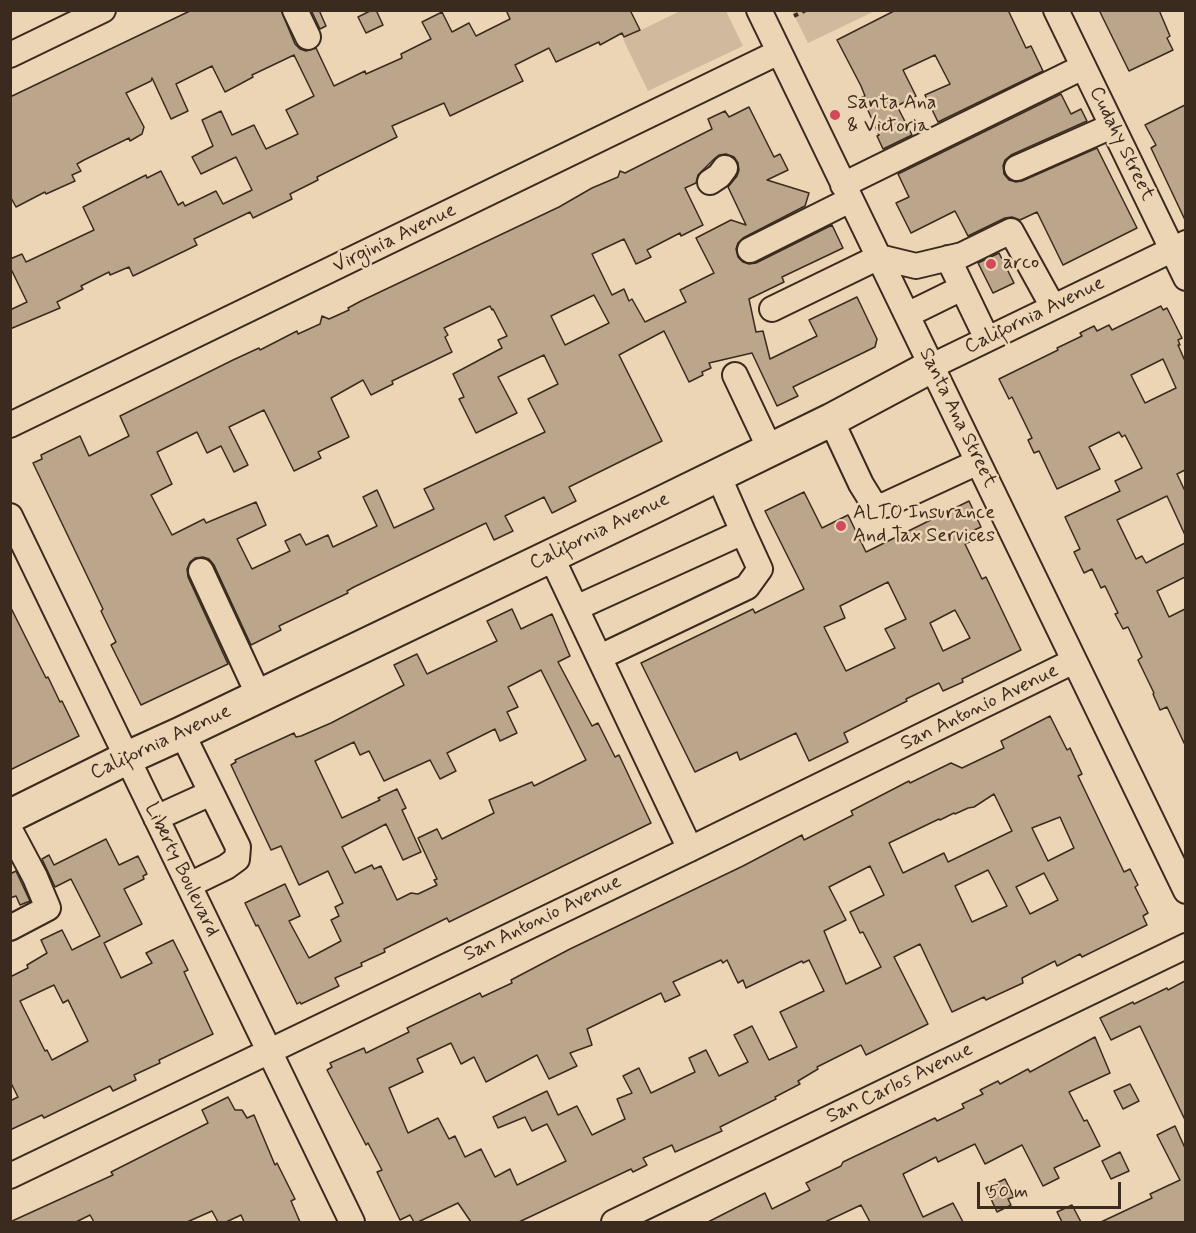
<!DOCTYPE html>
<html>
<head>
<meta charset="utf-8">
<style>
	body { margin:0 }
	#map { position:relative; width:1196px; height:1233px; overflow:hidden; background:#ecd5b5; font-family:Mynerve,sans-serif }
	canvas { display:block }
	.frame { position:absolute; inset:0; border:12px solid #3b2a1e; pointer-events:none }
	.scale { position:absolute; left:977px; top:1182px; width:144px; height:27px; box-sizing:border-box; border:3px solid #3b2a1e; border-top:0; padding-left:8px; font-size:18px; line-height:21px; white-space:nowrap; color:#3b2a1e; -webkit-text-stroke:4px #ecd5b5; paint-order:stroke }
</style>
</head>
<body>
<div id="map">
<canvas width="1196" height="1233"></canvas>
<div class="frame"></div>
<div class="scale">50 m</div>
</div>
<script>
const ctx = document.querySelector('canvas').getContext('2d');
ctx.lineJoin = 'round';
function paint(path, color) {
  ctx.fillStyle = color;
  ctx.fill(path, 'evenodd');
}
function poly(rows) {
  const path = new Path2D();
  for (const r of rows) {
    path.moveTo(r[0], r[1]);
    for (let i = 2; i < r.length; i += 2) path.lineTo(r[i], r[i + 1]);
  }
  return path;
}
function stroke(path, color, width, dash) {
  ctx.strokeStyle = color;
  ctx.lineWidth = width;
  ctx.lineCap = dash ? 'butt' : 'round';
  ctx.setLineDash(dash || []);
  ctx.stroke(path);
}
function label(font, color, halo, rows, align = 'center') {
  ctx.font = font + ' Mynerve,sans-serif';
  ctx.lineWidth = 5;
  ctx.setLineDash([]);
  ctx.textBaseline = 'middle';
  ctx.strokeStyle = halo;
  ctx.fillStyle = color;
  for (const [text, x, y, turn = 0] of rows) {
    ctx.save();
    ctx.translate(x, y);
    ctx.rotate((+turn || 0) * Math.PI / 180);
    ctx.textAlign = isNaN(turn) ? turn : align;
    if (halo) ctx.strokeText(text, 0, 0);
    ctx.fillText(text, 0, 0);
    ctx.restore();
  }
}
paint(poly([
	[680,11,726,11,743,46,648,91,623,39],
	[792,11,875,11,808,43]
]), '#d0b99c');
const building = poly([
	[192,10,281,10,295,44,300,49,306,51,316,48,334,86,365,71,366,74,402,58,401,54,431,39,422,22,442,12,452,32,469,23,476,36,510,19,506,10,630,10,640,30,624,37,622,33,600,45,599,42,556,62,549,48,515,65,523,81,450,116,444,103,392,126,397,137,317,177,318,180,290,194,292,199,253,218,250,212,194,239,197,245,133,276,129,267,110,275,109,272,81,286,83,289,57,302,60,308,10,329,10,310,27,302,10,267,10,259,22,254,26,262,94,230,83,207,146,175,147,178,161,171,178,205,183,202,185,206,216,191,223,204,252,190,236,157,201,174,192,157,213,146,202,120,221,111,232,135,254,125,266,149,298,134,286,110,314,96,294,55,252,75,253,77,242,83,225,92,212,66,176,84,188,111,171,119,152,78,151,81,126,93,144,127,142,134,130,141,129,138,84,160,77,164,81,171,72,175,75,181,46,194,45,192,16,207,10,196,10,97,192,10],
	[311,10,319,10,326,26,320,29,311,10],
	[372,10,376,10,383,25,366,33,358,17,372,10],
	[896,10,1008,10,1026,48,1031,46,1043,71,938,122,925,95,950,84,935,55,903,70,916,96,897,106,912,135,883,149,877,136,879,135,862,97,865,96,861,86,837,40,896,10],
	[1099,10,1159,10,1170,36,1167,38,1173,50,1129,71,1099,10],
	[1061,94,1071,114,1081,109,1087,121,1011,155,1005,160,1003,166,1004,174,1009,180,1016,182,1022,181,1097,148,1137,228,1063,265,1037,212,1020,220,1012,217,1005,218,968,236,955,211,911,233,896,203,909,197,898,174,1061,94],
	[1185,105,1185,220,1151,148,1156,145,1145,125,1185,105],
	[749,107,774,157,780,154,788,170,767,180,809,193,805,206,743,238,738,243,736,249,738,257,743,262,749,264,756,263,832,225,843,248,782,277,784,282,749,299,756,332,763,331,770,359,817,336,809,320,857,297,877,339,875,347,793,387,798,396,777,406,752,353,709,363,711,368,702,372,703,375,689,382,664,331,619,355,662,441,569,487,576,501,552,513,544,497,505,516,513,531,494,540,486,523,354,587,347,591,348,593,279,626,281,630,251,645,214,565,209,559,203,557,195,558,190,562,187,569,188,577,228,664,141,705,111,645,116,642,101,611,103,609,33,463,42,459,41,455,80,436,89,456,129,436,120,416,233,360,259,348,260,350,297,331,298,334,320,324,322,316,329,319,349,310,348,308,361,301,559,207,592,188,618,177,620,171,625,173,712,129,708,119,725,111,729,117,749,107],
	[726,154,734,157,738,163,739,170,737,176,728,187,746,225,731,220,696,238,714,273,680,290,686,302,645,322,632,299,629,301,624,289,612,295,592,254,624,239,636,264,651,257,647,250,680,233,681,236,703,225,685,188,696,183,698,175,714,159,719,155,726,154],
	[594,295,609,323,565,345,551,316,594,295],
	[490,306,492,310,493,309,507,336,498,340,502,348,453,374,464,397,459,399,476,433,517,413,498,377,544,355,558,384,528,399,545,432,424,489,434,509,394,528,377,490,363,497,377,526,333,547,328,535,306,545,300,534,285,541,290,551,252,569,237,539,266,525,256,502,206,523,204,519,172,535,151,495,172,484,157,452,197,432,207,453,221,446,234,472,248,465,229,427,264,410,294,471,321,458,318,452,349,437,331,398,363,380,371,395,393,384,392,381,452,352,445,337,448,335,444,328,490,306],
	[999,253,1014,283,993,293,978,263,999,253],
	[1161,306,1163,310,1167,308,1182,338,1178,340,1180,345,1178,345,1185,361,1185,470,1177,474,1185,491,1185,535,1167,496,1117,520,1136,559,1142,556,1146,563,1185,543,1185,577,1157,591,1169,617,1185,609,1185,745,1167,707,1160,710,1153,694,1154,693,1138,660,1142,657,1128,627,1123,629,1115,614,1118,613,1105,586,1101,588,1092,569,1084,573,1074,552,1080,549,1065,517,1120,491,1115,481,1142,468,1125,435,1122,437,1119,432,1089,447,1100,469,1057,489,1039,451,1034,453,1028,440,1032,438,1012,397,1009,399,999,379,1058,350,1057,348,1082,336,1080,333,1094,326,1097,331,1109,325,1112,330,1161,306],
	[1163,359,1176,388,1145,403,1131,375,1163,359],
	[804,492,822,528,848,515,866,552,969,501,981,527,972,531,976,539,965,544,982,579,986,577,1021,650,962,679,963,682,943,691,939,683,906,699,907,701,844,733,848,742,809,761,796,733,740,760,737,752,695,772,641,663,753,609,755,613,804,589,765,511,804,492],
	[888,582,906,619,885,629,895,648,846,671,824,627,845,618,840,606,888,582],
	[955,610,970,638,943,651,930,623,955,610],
	[10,606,46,678,48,677,60,702,62,701,79,736,10,770,10,606],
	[512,609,521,629,552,614,570,656,558,662,592,726,598,723,615,757,619,755,651,823,449,922,447,918,384,949,385,952,361,963,362,966,335,978,339,986,301,1004,300,1002,297,1004,258,925,256,926,245,903,285,884,300,916,289,921,309,958,341,941,331,920,339,916,335,907,343,903,328,871,299,885,281,846,271,850,231,765,236,762,235,760,294,733,296,737,301,736,331,723,404,685,394,665,417,654,427,674,497,641,487,621,512,609],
	[541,670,586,760,534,786,532,782,489,800,494,813,442,839,437,829,418,838,437,879,434,880,437,885,418,894,411,893,397,900,381,866,374,869,372,865,355,873,342,847,386,824,403,860,421,852,402,810,406,808,397,789,378,798,380,800,342,818,315,761,354,742,360,755,369,751,384,781,430,760,440,779,456,771,447,753,495,729,500,741,517,733,507,712,518,707,508,687,541,670],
	[1050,716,1067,750,1070,748,1082,774,1078,776,1124,872,1130,869,1138,885,1135,887,1148,913,1143,916,1147,925,1082,957,1080,954,1057,966,1055,961,1022,978,1023,983,986,1000,984,997,952,1012,920,944,894,957,928,1024,866,1055,861,1045,817,1067,818,1069,798,1081,800,1084,775,1097,776,1099,720,1127,722,1131,675,1152,672,1145,643,1158,647,1165,633,1172,631,1169,519,1222,471,1222,458,1203,418,1222,414,1222,410,1215,400,1220,377,1172,382,1170,368,1143,366,1145,327,1070,332,1067,330,1063,364,1048,366,1053,409,1032,407,1028,480,993,482,997,512,983,511,980,570,949,743,866,802,835,804,840,853,815,851,811,909,781,910,783,951,763,962,768,1004,748,1001,741,1050,716],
	[994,794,1012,831,948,862,944,853,903,873,889,843,939,819,940,820,954,813,955,814,968,808,974,807,994,794],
	[1060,817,1074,848,1048,861,1032,828,1060,817],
	[870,866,884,895,850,912,860,933,863,932,881,967,846,984,824,931,846,920,829,887,870,866],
	[988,870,1007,906,972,922,955,886,988,870],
	[1044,873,1058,900,1030,914,1016,887,1044,873],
	[721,960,723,963,727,960,738,983,743,980,746,988,802,961,803,963,809,960,824,991,780,1012,797,1047,769,1060,752,1026,734,1035,748,1062,719,1076,706,1050,689,1058,695,1072,651,1093,639,1068,623,1076,632,1093,617,1099,625,1119,592,1135,577,1106,558,1115,547,1091,493,1117,498,1128,525,1117,532,1131,547,1124,566,1161,517,1185,510,1169,495,1177,481,1149,465,1157,455,1136,449,1139,438,1118,408,1133,389,1088,423,1072,417,1059,451,1043,461,1064,474,1057,486,1082,537,1055,549,1079,577,1066,570,1053,592,1045,587,1029,661,993,665,1002,680,995,673,982,721,960],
	[106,839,119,865,138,856,147,874,143,876,144,879,124,889,142,924,104,943,121,978,152,963,146,953,173,940,188,970,184,972,213,1034,159,1060,160,1063,134,1075,136,1080,113,1091,110,1086,44,1118,42,1115,10,1130,10,1101,18,1097,10,1081,10,977,28,968,27,965,47,953,41,940,62,930,72,950,100,936,71,879,55,887,42,859,49,855,54,865,106,839],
	[54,985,63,1003,68,1000,88,1041,52,1060,47,1050,45,1051,20,1001,54,985],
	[16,871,30,901,20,905,16,896,10,898,10,874,16,871],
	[1185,981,1185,1120,1140,1026,1111,1040,1100,1018,1133,1002,1134,1004,1167,988,1168,990,1185,981],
	[1095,1037,1110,1073,1069,1092,1084,1121,1087,1120,1100,1146,1054,1168,1059,1178,1043,1186,1022,1145,985,1164,975,1144,938,1162,936,1157,903,1174,923,1217,953,1203,963,1222,870,1222,861,1205,825,1222,708,1222,765,1193,772,1209,810,1190,806,1183,841,1166,843,1162,935,1118,937,1121,964,1108,962,1104,983,1094,980,1090,998,1081,1000,1084,1028,1069,1030,1072,1095,1037],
	[1130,1084,1139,1101,1123,1109,1114,1091,1130,1084],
	[228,1097,235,1110,242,1110,247,1118,254,1115,275,1165,277,1163,295,1199,291,1201,300,1222,244,1222,241,1215,226,1222,218,1222,212,1211,187,1222,94,1222,90,1215,76,1222,10,1222,113,1175,111,1172,208,1123,202,1110,228,1097],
	[1175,1126,1185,1148,1185,1222,1101,1222,1152,1198,1150,1194,1180,1180,1157,1135,1175,1126],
	[1120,1152,1129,1171,1111,1179,1102,1161,1120,1152],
	[1005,1179,1014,1197,1008,1199,1011,1205,997,1212,986,1188,1005,1179],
	[1072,1205,1081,1222,1062,1222,1057,1212,1072,1205]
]);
paint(building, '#bba68b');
stroke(building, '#3b2a1e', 1.5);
const minor = poly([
	[295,10,308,37],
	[759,10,1186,891],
	[1056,10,1186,278],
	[10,55,103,10],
	[1017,168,1112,126],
	[710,182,719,176,725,168],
	[843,185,1083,67],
	[750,250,850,200],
	[948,258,987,339],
	[772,309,879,257,916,266,962,255,1011,231,1053,307],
	[907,315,962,288],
	[932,366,1186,243],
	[735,375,770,449],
	[831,420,861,484,874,505,885,505,978,462],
	[10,425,779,52],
	[718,475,743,532],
	[10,516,352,1222],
	[551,556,690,849],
	[201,571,259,696],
	[576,608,743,532,760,569,747,587,600,657],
	[182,733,238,847,237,859,226,867,189,885],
	[156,818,211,793],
	[10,830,35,877,48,908,10,928],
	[10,1176,690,849,1074,661],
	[614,1222,1186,946]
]);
const major = poly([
	[10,816,127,758,182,733,651,508,831,420,932,366]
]);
stroke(minor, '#3b2a1e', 28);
stroke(major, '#3b2a1e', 36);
stroke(poly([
	[830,10,838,10],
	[794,16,806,10]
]), '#3b2a1e', 4, [4.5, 4.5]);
stroke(minor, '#ecd5b5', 24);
stroke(major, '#ecd5b5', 32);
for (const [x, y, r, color] of [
	[835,115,6,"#d1495b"],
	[991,264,6,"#d1495b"],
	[841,526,6,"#d1495b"]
]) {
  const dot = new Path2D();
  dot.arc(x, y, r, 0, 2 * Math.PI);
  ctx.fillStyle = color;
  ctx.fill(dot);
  stroke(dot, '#ecd5b5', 2);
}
label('20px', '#3b2a1e', '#ecd5b5', [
	["Santa Ana",847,104],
	["& Victoria",847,127],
	["arco",1003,264],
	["ALTO Insurance",853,514],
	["And Tax Services",853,537]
], 'left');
label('20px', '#3b2a1e', '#ecd5b5', [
	["Cudahy Street",1121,144,64],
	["Virginia Avenue",395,239,-26],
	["California Avenue",1035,316,-26],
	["Santa Ana Street",957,418,64],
	["California Avenue",600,532,-26],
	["San Antonio Avenue",980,708,-26],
	["California Avenue",161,743,-25],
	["Liberty Boulevard",181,870,64],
	["San Antonio Avenue",543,919,-26],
	["San Carlos Avenue",900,1084,-26]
]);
</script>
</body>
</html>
